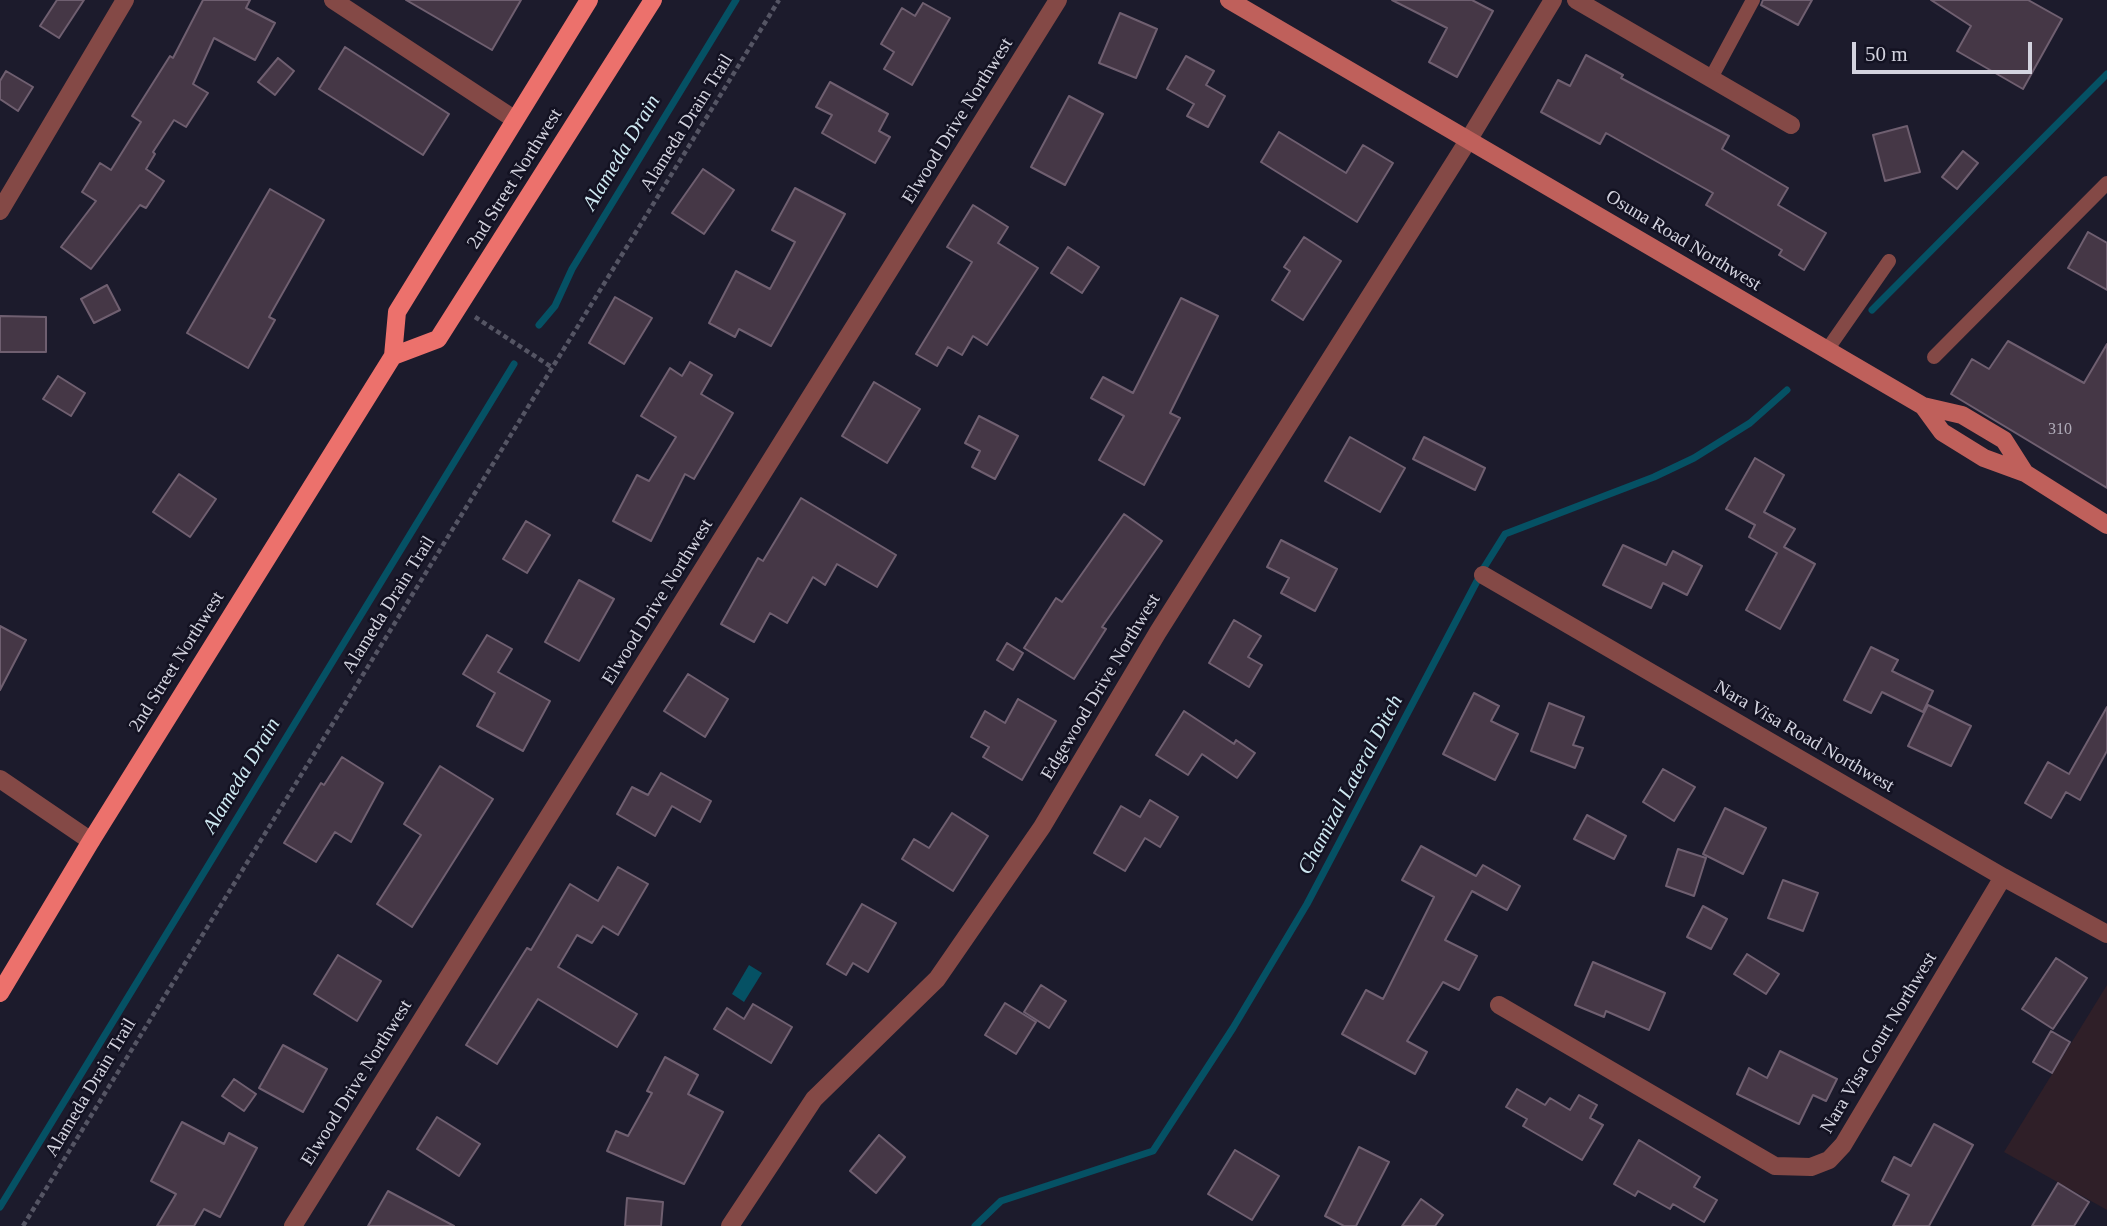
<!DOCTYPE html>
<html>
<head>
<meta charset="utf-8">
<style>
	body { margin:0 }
	#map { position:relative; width:2107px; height:1226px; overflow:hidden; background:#1c1b2c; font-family:"Times New Roman",serif }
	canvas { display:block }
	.scale { position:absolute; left:1852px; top:42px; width:180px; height:32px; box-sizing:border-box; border:4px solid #d3d3df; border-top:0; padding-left:9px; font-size:21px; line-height:24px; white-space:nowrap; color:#d3d3df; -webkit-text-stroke:5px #131222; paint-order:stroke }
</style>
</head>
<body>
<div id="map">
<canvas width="2107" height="1226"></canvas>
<div class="scale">50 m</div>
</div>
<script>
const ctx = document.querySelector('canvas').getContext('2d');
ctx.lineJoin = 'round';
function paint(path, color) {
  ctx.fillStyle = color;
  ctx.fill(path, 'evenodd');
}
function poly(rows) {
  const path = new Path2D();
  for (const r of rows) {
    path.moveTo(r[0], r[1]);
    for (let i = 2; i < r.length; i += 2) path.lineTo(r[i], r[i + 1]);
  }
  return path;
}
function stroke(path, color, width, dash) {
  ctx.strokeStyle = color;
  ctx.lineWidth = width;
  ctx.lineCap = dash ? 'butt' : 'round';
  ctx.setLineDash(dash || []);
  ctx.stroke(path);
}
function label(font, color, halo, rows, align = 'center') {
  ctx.font = font + ' "Times New Roman",serif';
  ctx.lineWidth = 5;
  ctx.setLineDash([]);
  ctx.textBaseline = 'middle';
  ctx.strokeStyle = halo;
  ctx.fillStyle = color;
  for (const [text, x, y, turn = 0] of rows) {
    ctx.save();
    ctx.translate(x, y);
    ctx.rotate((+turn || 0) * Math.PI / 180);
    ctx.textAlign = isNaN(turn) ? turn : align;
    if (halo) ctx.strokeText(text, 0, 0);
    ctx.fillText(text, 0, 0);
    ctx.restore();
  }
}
paint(poly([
	[2107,985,2107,1210,2004,1152]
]), '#2f1f28');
paint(poly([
	[749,965,762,973,744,1002,732,994]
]), '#055164');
stroke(poly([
	[1872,310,2107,74],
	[539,325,555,306,572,269,736,0],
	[0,1207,514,364],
	[975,1226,1001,1201,1153,1151,1233,1028,1307,904,1485,566,1505,534,1654,477,1694,458,1750,423,1787,390]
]), '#055164', 7);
const building = poly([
	[57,0,84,0,59,38,40,26,57,0],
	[203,0,250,0,246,8,275,23,255,60,214,38,193,84,208,93,186,127,174,120,153,152,155,154,146,169,164,181,146,208,140,205,91,269,61,247,96,201,82,192,100,163,111,170,141,122,132,116,170,56,173,58,203,0],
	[406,0,521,0,492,50,406,0],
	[1392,0,1472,0,1493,11,1457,77,1429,62,1447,28,1392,0],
	[1763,0,1812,0,1798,25,1761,5,1763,0],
	[1931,0,2028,0,2062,19,2023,89,1957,51,1971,26,1931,0],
	[923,3,950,18,912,85,884,69,894,52,881,44,902,8,915,16,923,3],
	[1120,13,1157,29,1136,78,1099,63,1120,13],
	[345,47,449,114,423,155,319,89,345,47],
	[1586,55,1623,75,1621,78,1729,136,1722,149,1788,188,1778,205,1826,233,1804,270,1779,255,1782,250,1706,205,1713,193,1606,133,1600,144,1541,112,1558,80,1570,86,1586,55],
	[1186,56,1214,71,1206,85,1225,96,1208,127,1187,116,1194,104,1167,89,1186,56],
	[278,58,294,71,275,95,258,82,278,58],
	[6,71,33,87,18,111,0,99,0,81,6,71],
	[830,82,888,114,879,131,890,137,875,163,822,133,832,115,816,107,830,82],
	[1069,96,1103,114,1065,185,1031,167,1069,96],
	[1907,126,1920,172,1885,181,1873,135,1907,126],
	[1279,132,1346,173,1363,145,1393,163,1357,222,1261,162,1279,132],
	[1963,151,1978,163,1957,189,1942,177,1963,151],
	[703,169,734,190,704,234,672,213,703,169],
	[795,188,845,214,771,346,739,329,735,337,709,323,736,271,770,289,795,242,772,230,795,188],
	[270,189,324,220,269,317,275,320,248,368,187,333,270,189],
	[973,205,1008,227,998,243,1038,268,987,345,973,336,962,355,948,347,937,366,916,354,972,262,947,247,973,205],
	[2088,232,2107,243,2107,290,2068,268,2088,232],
	[1304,237,1341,261,1303,320,1272,300,1290,271,1284,267,1304,237],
	[1068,247,1099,267,1082,293,1051,273,1068,247],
	[107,285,120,310,94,323,81,299,107,285],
	[615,297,652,318,624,364,589,343,615,297],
	[1181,298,1218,316,1170,413,1180,418,1144,485,1099,460,1124,416,1091,398,1103,377,1133,393,1181,298],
	[0,316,46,317,46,352,0,352,0,316],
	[2008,341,2084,383,2107,344,2107,488,1951,394,1972,359,1989,369,2008,341],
	[690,362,712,375,701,394,733,413,694,479,685,474,651,541,613,521,637,475,649,481,676,437,641,416,670,368,682,376,690,362],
	[58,376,85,393,71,416,43,399,58,376],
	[874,382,920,409,887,463,842,436,874,382],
	[979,416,1018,436,995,479,972,467,980,451,965,443,979,416],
	[1350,437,1405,468,1380,512,1325,481,1350,437],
	[1424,437,1485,468,1475,490,1413,459,1424,437],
	[1755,458,1784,475,1764,512,1795,529,1784,547,1815,564,1780,629,1746,610,1777,553,1749,537,1755,525,1726,509,1755,458],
	[179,474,216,499,190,537,153,512,179,474],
	[801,498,896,555,877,587,837,564,825,585,813,577,787,623,770,613,754,642,721,624,758,558,763,561,801,498],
	[1124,514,1162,541,1102,627,1106,629,1074,679,1024,648,1056,598,1062,602,1124,514],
	[526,521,550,535,527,573,503,559,526,521],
	[1281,540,1337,569,1315,611,1281,593,1289,578,1267,567,1281,540],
	[1623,545,1666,565,1673,551,1702,566,1687,595,1663,583,1651,608,1603,585,1623,545],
	[579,580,614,599,579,661,545,642,579,580],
	[1234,620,1261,636,1248,657,1262,665,1249,687,1209,663,1234,620],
	[0,626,26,640,0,690,0,626],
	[487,635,512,649,498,672,550,701,523,751,477,726,495,693,463,674,487,635],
	[1007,643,1023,653,1013,670,997,660,1007,643],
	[1871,647,1898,660,1892,671,1933,691,1923,712,1882,692,1871,713,1844,700,1871,647],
	[688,674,728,699,705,737,664,711,688,674],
	[1474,693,1499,706,1491,721,1518,734,1495,780,1443,754,1474,693],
	[1018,699,1056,721,1022,780,983,757,989,747,971,737,985,711,1005,723,1018,699],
	[1549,703,1584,717,1573,745,1583,748,1575,768,1531,751,1549,703],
	[1928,705,1971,726,1951,766,1908,746,1928,705],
	[2107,707,2107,751,2080,800,2066,792,2051,818,2025,803,2048,762,2069,774,2107,707],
	[1184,711,1234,744,1236,740,1255,753,1237,778,1202,754,1188,775,1156,755,1184,711],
	[342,757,383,783,351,842,335,832,316,862,284,843,321,783,324,785,342,757],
	[440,766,493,799,412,927,377,904,421,835,404,824,440,766],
	[1663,769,1695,787,1674,821,1643,802,1663,769],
	[661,773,711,801,700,822,672,806,655,836,617,814,632,787,648,795,661,773],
	[1150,800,1178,817,1160,847,1145,838,1125,871,1094,853,1121,806,1140,817,1150,800],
	[1725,808,1766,828,1743,874,1703,854,1725,808],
	[952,813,988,836,953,891,902,859,914,839,929,848,952,813],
	[1587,815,1626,836,1614,859,1574,839,1587,815],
	[1421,846,1476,876,1483,865,1520,886,1507,910,1472,891,1445,940,1477,956,1459,990,1443,982,1407,1041,1427,1052,1415,1074,1342,1034,1366,990,1383,999,1434,897,1402,880,1421,846],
	[1678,849,1706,858,1694,896,1666,886,1678,849],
	[618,867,648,884,618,935,603,926,592,943,577,935,558,967,637,1014,617,1047,538,999,497,1064,466,1045,527,948,531,950,570,884,598,901,618,867],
	[1783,880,1818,893,1803,931,1768,918,1783,880],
	[862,904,896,923,868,972,853,963,846,975,827,964,862,904],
	[1703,906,1727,919,1711,949,1687,937,1703,906],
	[1747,954,1779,974,1766,994,1734,974,1747,954],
	[338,955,381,981,357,1021,314,994,338,955],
	[2056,958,2087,978,2053,1029,2022,1009,2056,958],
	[1593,962,1665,993,1649,1030,1606,1011,1604,1017,1575,1005,1593,962],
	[1041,985,1066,1001,1049,1028,1024,1012,1041,985],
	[1005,1003,1036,1022,1016,1054,985,1035,1005,1003],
	[753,1004,792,1027,771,1063,714,1029,727,1008,744,1019,753,1004],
	[2051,1031,2070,1042,2052,1073,2033,1062,2051,1031],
	[283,1045,327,1069,303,1112,259,1088,283,1045],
	[1780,1051,1837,1079,1826,1101,1813,1095,1799,1124,1737,1094,1749,1068,1767,1078,1780,1051],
	[665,1057,698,1075,688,1094,723,1112,684,1184,607,1151,616,1131,628,1136,652,1093,647,1091,665,1057],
	[234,1079,256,1094,244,1111,222,1096,234,1079],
	[1517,1089,1545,1105,1550,1098,1570,1110,1579,1095,1597,1105,1590,1118,1603,1125,1582,1160,1523,1126,1527,1119,1506,1107,1517,1089],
	[437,1117,480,1144,459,1176,417,1149,437,1117],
	[182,1122,224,1144,229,1133,257,1148,220,1217,204,1209,194,1226,157,1226,176,1194,151,1181,182,1122],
	[1934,1124,1973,1145,1929,1226,1893,1226,1909,1195,1882,1181,1894,1157,1911,1166,1934,1124],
	[879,1135,905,1157,876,1193,850,1171,879,1135],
	[1639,1140,1700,1177,1694,1187,1717,1200,1704,1222,1673,1204,1670,1209,1638,1191,1635,1196,1614,1184,1639,1140],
	[1359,1147,1389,1162,1356,1226,1344,1226,1325,1216,1359,1147],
	[1235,1150,1279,1176,1252,1220,1208,1194,1235,1150],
	[2058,1183,2089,1202,2074,1226,2032,1226,2058,1183],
	[388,1191,454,1226,368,1226,388,1191],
	[627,1198,663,1202,661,1226,625,1226,627,1198],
	[1421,1199,1443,1215,1435,1226,1402,1226,1421,1199]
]);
paint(building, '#453746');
stroke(building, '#6f5f70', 2);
stroke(poly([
	[475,317,553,368],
	[23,1226,779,0]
]), '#555564', 4.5, [5, 3.5]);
stroke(poly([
	[1711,78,1753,0],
	[1827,350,1889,261],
	[1934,357,2107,183]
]), '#844946', 14);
stroke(poly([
	[333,0,514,119],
	[1576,0,1791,125],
	[0,211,125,0],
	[1483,575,2003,877,2107,934],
	[0,779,91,841],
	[1499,1005,1775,1166,1811,1167,1829,1160,1843,1145,2003,877],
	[293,1226,1058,0],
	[730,1226,814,1099,937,979,1042,827,1158,632,1469,139,1553,0]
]), '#844946', 18);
stroke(poly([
	[1229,0,1923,406,1942,432,1984,458,2025,473,2107,525],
	[1923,406,1962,415,2004,440,2025,473]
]), '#bf605b', 18);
stroke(poly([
	[393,356,438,339,653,0],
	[0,993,91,841,393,356,397,312,589,0]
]), '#ec716c', 18);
label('16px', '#b0acb9', null, [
	["310",2060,430]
]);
label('19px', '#d3d3df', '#131222', [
	["Elwood Drive Northwest",958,121,-58],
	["Alameda Drain Trail",687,123,-58],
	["2nd Street Northwest",515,179,-58],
	["Osuna Road Northwest",1683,241,31],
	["Elwood Drive Northwest",658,602,-58],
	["Alameda Drain Trail",389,605,-58],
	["2nd Street Northwest",177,662,-58],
	["Edgewood Drive Northwest",1101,687,-59],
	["Nara Visa Road Northwest",1804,737,30],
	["Nara Visa Court Northwest",1879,1043,-59],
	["Elwood Drive Northwest",357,1083,-58],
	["Alameda Drain Trail",91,1088,-59]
]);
label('italic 21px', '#cfe9f2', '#131222', [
	["Alameda Drain",622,153,-59],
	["Alameda Drain",242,776,-59],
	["Chamizal Lateral Ditch",1351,785,-62]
]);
</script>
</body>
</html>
